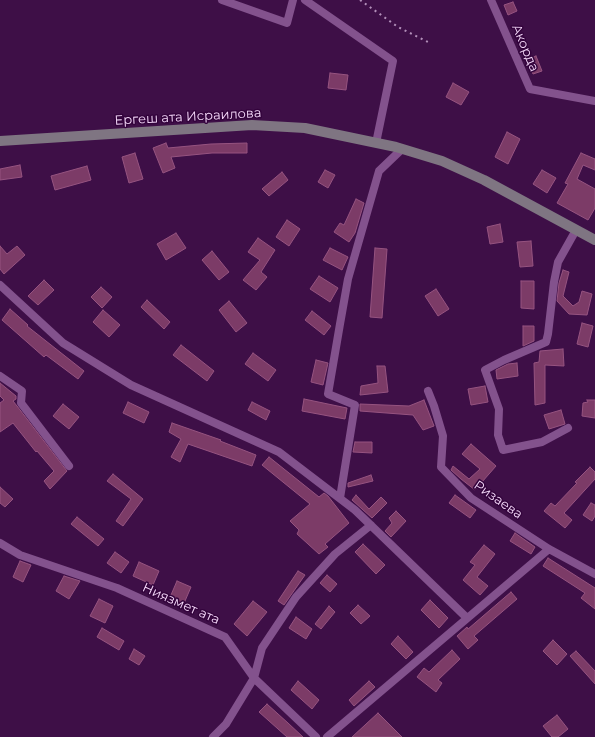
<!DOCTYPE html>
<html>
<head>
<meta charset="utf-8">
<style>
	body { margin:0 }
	canvas { display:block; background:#3e0f47 }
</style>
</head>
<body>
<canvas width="595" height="737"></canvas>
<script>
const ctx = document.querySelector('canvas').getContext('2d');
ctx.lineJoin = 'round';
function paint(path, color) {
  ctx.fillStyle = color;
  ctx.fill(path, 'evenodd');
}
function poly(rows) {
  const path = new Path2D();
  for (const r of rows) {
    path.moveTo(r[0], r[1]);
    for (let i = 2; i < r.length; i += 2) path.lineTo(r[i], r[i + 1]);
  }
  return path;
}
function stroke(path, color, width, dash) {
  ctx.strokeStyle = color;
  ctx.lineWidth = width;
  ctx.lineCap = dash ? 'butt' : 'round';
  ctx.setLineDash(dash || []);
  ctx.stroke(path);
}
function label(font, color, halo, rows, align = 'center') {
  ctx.font = font + ' Montserrat,sans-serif';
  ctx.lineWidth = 3;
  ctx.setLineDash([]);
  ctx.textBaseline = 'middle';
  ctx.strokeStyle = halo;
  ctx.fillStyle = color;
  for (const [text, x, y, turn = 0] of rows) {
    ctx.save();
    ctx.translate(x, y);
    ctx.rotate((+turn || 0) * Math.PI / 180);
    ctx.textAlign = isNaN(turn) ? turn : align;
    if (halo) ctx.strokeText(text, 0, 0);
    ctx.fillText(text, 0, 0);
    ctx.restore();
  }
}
const building = poly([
	[513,2,517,11,508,15,504,5,513,2],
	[536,56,542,71,533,74,527,60,536,56],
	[330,73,348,75,346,90,328,88,330,73],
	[453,83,469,92,461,105,446,97,453,83],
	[507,132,520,139,508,164,495,157,507,132],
	[166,143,168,148,211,144,247,143,247,153,212,153,171,157,175,168,163,173,153,148,166,143],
	[135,153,143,179,129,183,122,157,135,153],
	[581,153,595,159,595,170,583,165,577,179,595,189,595,208,588,220,557,203,568,184,565,183,581,153],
	[20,165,22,177,0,180,0,169,20,165],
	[87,166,91,180,55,190,51,176,87,166],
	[325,170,335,175,328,188,318,182,325,170],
	[542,170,556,178,547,193,533,184,542,170],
	[282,172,288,180,269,196,262,189,282,172],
	[356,199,364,203,355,233,349,242,334,232,340,223,344,225,356,199],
	[287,220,300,229,289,246,276,237,287,220],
	[500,224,503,242,490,244,487,227,500,224],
	[176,233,186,248,166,260,157,244,176,233],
	[258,238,275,250,261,272,267,277,256,290,243,280,260,260,248,252,258,238],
	[531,241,533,266,520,267,517,242,531,241],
	[0,246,7,254,17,246,25,255,4,274,0,269,0,246],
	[330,248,348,257,342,270,323,260,330,248],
	[375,248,387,249,382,318,370,317,375,248],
	[212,251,229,272,219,280,202,260,212,251],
	[563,270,569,272,563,296,573,306,579,302,582,291,592,294,587,315,569,314,557,301,559,283,563,270],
	[319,276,338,288,330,302,310,289,319,276],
	[44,280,54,290,38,305,28,296,44,280],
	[521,281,534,281,534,309,521,308,521,281],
	[101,287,112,297,102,308,91,297,101,287],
	[436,289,449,309,438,316,425,296,436,289],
	[147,300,170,322,164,329,141,307,147,300],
	[229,301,247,323,236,332,219,310,229,301],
	[10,309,28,325,27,326,84,371,78,379,46,355,44,357,2,320,10,309],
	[103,310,120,325,109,337,93,322,103,310],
	[312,311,331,326,324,335,305,320,312,311],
	[582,323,593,326,588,347,577,344,582,323],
	[523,326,534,326,534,341,523,346,523,326],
	[181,345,214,371,207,381,173,355,181,345],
	[563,349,564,366,545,365,545,403,535,405,534,363,539,362,540,351,563,349],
	[253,353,276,370,268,381,245,364,253,353],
	[316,360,328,363,323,385,311,382,316,360],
	[517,363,518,376,497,379,496,370,508,364,517,363],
	[377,366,385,366,388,392,360,395,361,386,378,383,377,366],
	[0,383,16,396,16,399,13,401,17,406,67,471,50,489,44,481,54,471,37,451,36,452,13,423,0,432,0,403,4,400,0,396,0,383],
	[485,386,488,402,471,405,468,389,485,386],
	[304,399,347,408,345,419,302,411,304,399],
	[424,400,434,426,423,430,413,415,360,411,360,404,409,406,424,400],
	[587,400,595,400,595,418,582,416,583,403,588,402,587,400],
	[128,402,149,412,144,423,123,413,128,402],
	[252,402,270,411,266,420,248,410,252,402],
	[63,404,79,417,69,429,53,416,63,404],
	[561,410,565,424,549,429,544,415,561,410],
	[172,423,221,440,220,441,256,455,252,466,188,444,180,462,171,457,181,439,169,432,172,423],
	[355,442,372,442,372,453,353,452,355,442],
	[471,444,496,466,475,490,461,479,451,470,453,466,469,479,480,469,462,454,471,444],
	[269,457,319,497,324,493,328,496,349,523,325,544,328,547,319,554,297,534,299,530,290,521,310,504,262,465,269,457],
	[590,467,595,472,595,479,564,513,572,520,565,528,544,511,551,503,555,506,577,483,575,482,590,467],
	[113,474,143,499,123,526,116,521,131,499,107,481,113,474],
	[371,475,373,481,348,487,348,483,371,475],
	[0,487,13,499,5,507,0,503,0,487],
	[356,495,369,509,381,497,387,503,372,518,352,500,356,495],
	[455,495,476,510,470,518,449,503,455,495],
	[591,503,595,505,595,516,592,521,583,515,591,503],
	[396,511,406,521,391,537,385,531,392,523,389,518,396,511],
	[77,517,104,539,98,546,71,524,77,517],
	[515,533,535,547,531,554,510,541,515,533],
	[363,544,385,565,376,574,355,552,363,544],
	[484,545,495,554,477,577,488,586,480,595,463,580,475,565,470,562,484,545],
	[115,552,129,562,121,573,107,563,115,552],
	[548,558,595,588,595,609,581,598,585,593,543,566,548,558],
	[20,561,31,565,23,582,13,577,20,561],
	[139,562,159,571,153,585,133,576,139,562],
	[298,571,305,575,284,605,278,601,298,571],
	[327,575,337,584,330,592,320,583,327,575],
	[64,576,80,581,69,599,56,591,64,576],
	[177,581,191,587,182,608,168,602,177,581],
	[511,592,517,599,474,636,478,640,468,649,457,636,467,627,468,629,511,592],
	[99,599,113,606,105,623,90,616,99,599],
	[430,600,448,618,439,628,421,610,430,600],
	[253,601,267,612,247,636,234,624,253,601],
	[358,605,370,616,361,624,350,613,358,605],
	[329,606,335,612,321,629,315,624,329,606],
	[296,617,312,629,306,639,289,628,296,617],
	[102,628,124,641,119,650,97,637,102,628],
	[398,636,413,652,406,659,391,644,398,636],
	[553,640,567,654,557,665,543,651,553,640],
	[134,649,145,656,139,665,129,659,134,649],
	[452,650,460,659,438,680,442,683,436,692,417,677,424,668,429,672,452,650],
	[576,651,595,671,595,684,570,656,576,651],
	[298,681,319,700,312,709,291,690,298,681],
	[369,681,375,687,354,706,349,700,369,681],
	[267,704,288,723,303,737,287,737,259,712,267,704],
	[378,713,402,737,352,737,378,713],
	[557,715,568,729,558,737,552,737,543,726,557,715]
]);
paint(building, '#7c3b67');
stroke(building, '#965380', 1);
stroke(poly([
	[222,0,287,23,293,0],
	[305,0,393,61,376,143],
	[491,0,530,89,595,101],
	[0,285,63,343,131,385,279,452,355,510,467,618],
	[0,376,22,391,21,403,69,466],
	[428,391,434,406,443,436,441,467,471,498,549,549,595,574],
	[568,428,542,442,503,450,498,435,499,409,485,370,504,360,546,342,548,334,554,282,558,262,576,230],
	[340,498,355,405,328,394,340,324,348,279,379,171,402,149],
	[0,543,20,555,117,588,225,637,254,678,316,737],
	[213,737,226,724,254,678,262,648,296,597,335,554,371,525],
	[327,737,549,549]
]), '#83528d', 8);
stroke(poly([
	[0,141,252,125,305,128,396,147,442,161,484,180,595,240]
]), '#7f7582', 10);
stroke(poly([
	[360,0,398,27,430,43]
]), '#b390ba', 2, [2, 4]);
label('13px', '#f6dafb', '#33033c', [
	["Акорда",525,48,67],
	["Ергеш ата Исраилова",188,117,-3],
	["Ризаева",498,500,35],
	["Ниязмет ата",181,604,24]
]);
</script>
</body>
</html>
